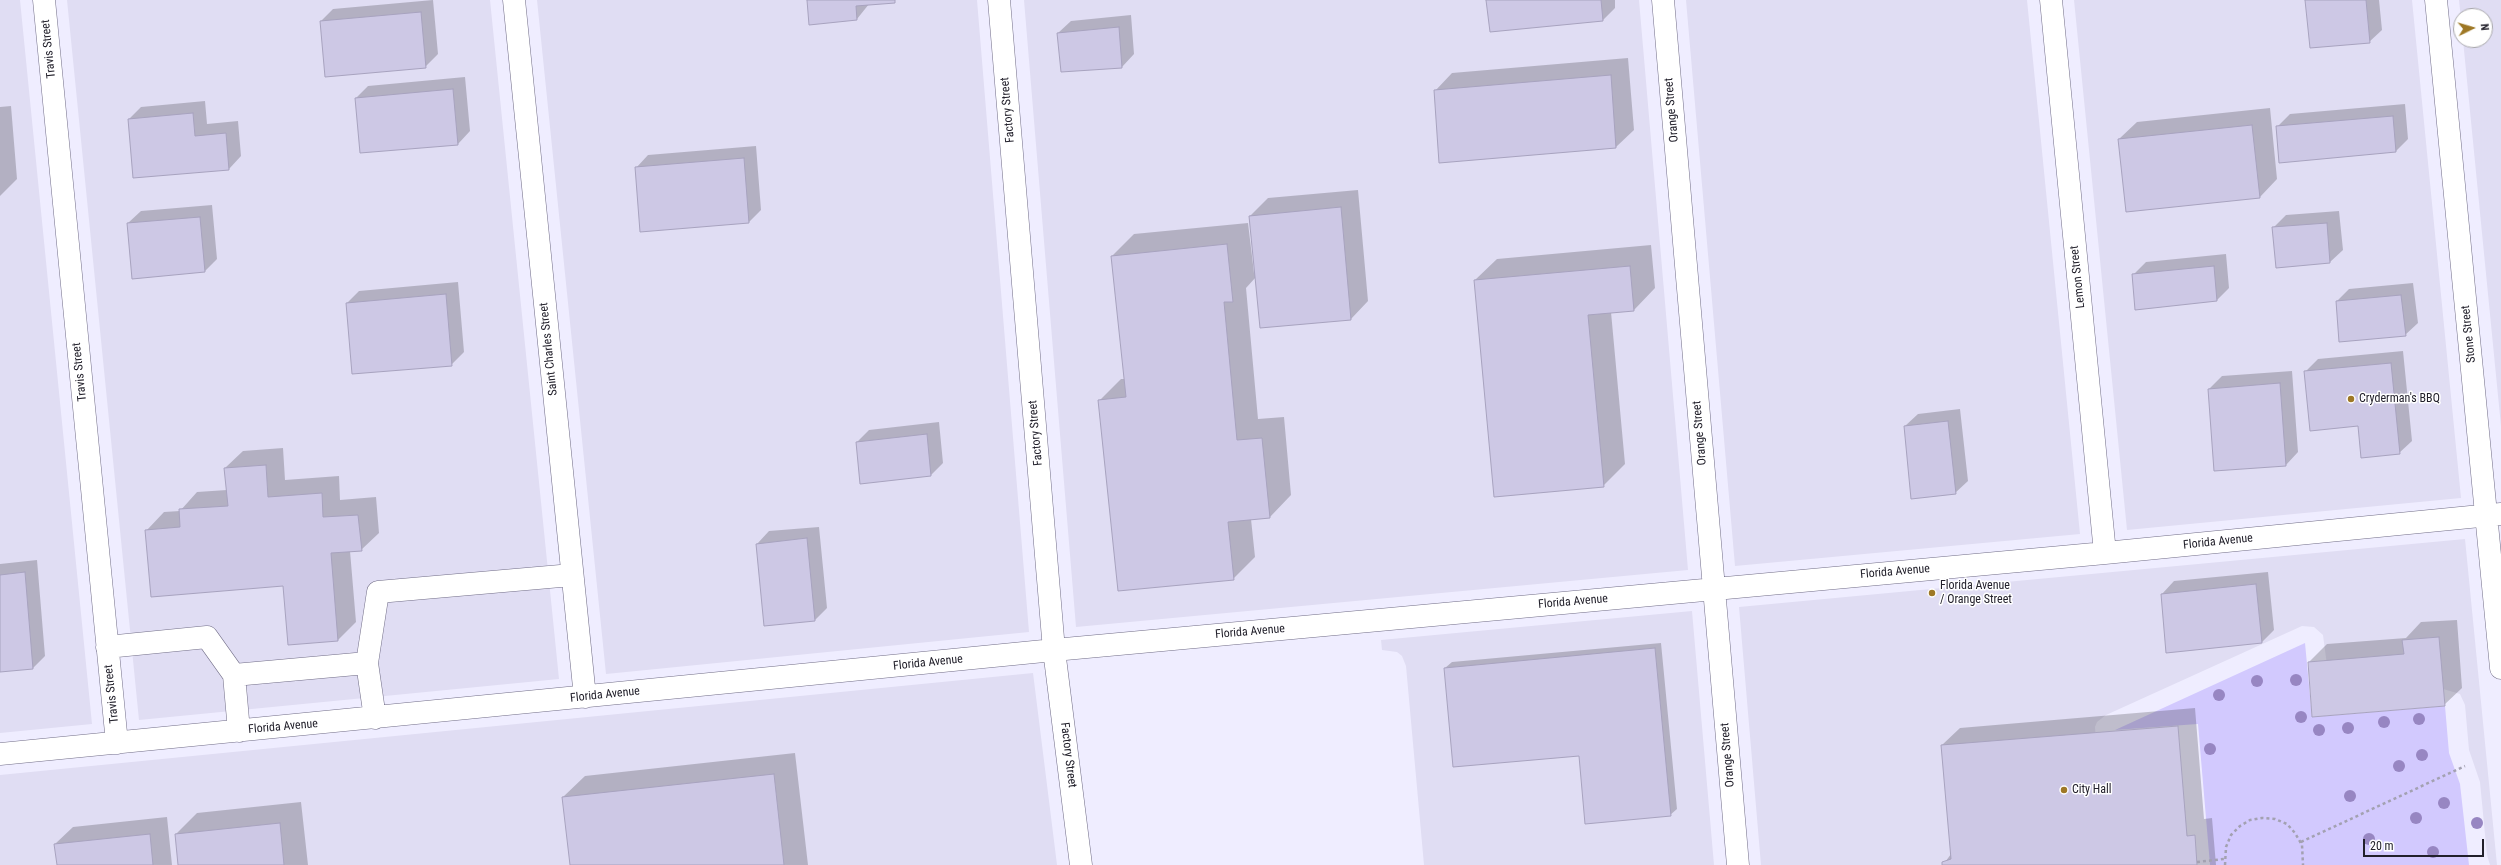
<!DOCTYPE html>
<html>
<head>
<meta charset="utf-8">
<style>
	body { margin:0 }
	#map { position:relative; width:2501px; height:865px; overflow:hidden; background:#efedff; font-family:"Roboto Condensed",sans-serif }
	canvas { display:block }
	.north { position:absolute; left:2453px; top:8px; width:40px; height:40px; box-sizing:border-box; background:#fff; border:1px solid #a7a6aa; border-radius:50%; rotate:85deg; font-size:11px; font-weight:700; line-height:16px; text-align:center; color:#22202b }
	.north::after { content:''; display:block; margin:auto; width:14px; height:18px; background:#9e7825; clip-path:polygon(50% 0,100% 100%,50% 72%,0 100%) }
	.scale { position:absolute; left:2363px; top:839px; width:121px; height:18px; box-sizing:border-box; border:2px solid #22202b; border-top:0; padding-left:5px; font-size:12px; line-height:14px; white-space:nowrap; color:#22202b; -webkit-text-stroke:3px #fff; paint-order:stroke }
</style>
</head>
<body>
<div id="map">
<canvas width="2501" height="865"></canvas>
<div class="north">N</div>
<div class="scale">20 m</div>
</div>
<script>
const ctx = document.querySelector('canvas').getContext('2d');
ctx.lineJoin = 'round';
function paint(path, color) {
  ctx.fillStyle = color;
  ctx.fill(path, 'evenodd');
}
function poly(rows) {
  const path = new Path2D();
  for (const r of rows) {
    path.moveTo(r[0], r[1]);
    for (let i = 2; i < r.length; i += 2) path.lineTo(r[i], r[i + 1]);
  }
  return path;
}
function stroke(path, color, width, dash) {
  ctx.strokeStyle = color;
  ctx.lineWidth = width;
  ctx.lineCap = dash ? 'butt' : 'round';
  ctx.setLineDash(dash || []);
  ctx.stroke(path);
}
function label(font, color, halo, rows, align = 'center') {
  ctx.font = font + ' "Roboto Condensed",sans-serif';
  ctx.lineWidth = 3;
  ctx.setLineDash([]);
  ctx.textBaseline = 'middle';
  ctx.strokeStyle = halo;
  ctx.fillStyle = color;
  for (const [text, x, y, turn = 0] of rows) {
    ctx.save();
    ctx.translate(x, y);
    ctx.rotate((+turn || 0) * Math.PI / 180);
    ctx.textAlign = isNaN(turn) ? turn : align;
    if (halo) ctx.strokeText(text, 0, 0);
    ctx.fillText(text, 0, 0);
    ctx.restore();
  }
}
paint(poly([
	[0,0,20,0,92,724,0,733],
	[67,0,490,0,559,679,139,720],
	[537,0,977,0,1029,632,606,674],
	[1024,0,1639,0,1688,570,1076,627],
	[1686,0,2027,0,2080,534,1735,566],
	[2074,0,2412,0,2461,498,2127,530],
	[2459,0,2501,0,2501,426,2463,40,2485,40,2485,16,2461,16,2461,19],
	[2465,539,2497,865,2490,865,2487,855,2480,782,2469,750,2465,705,2460,694,2443,689,2331,697,2323,635,2314,627,2302,626,2106,715,2097,722,2095,727,2096,739,2179,743,2190,865,1761,865,1739,607],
	[1692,611,1714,865,1424,865,1406,666,1402,656,1397,652,1382,650,1381,640],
	[1033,673,1057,865,0,865,0,775]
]), '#e0ddf3');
paint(poly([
	[2305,643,2312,717,2445,706,2449,753,2460,784,2469,865,2210,865,2198,724,2115,730]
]), '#d2c9fe');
paint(poly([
	[433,0,438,54,425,67,321,21,333,9],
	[808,0,896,0,869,4,857,19,810,24],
	[1488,0,1615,0,1615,8,1603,20],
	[2306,0,2379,0,2382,30,2369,42],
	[1131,15,1134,54,1122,67,1058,33,1071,21],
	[1628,58,1634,130,1616,147,1440,162,1435,91,1452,73],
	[465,77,470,131,458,144,356,98,368,86],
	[205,101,207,124,238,121,241,156,229,169,129,119,141,107],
	[2405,104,2408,139,2396,151,2277,127,2290,114],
	[11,106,17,179,0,196,0,107],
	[2270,108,2277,179,2260,197,2119,139,2137,122],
	[756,146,761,210,749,222,636,168,648,155],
	[1358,190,1368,301,1351,319,1256,277,1246,288,1258,419,1284,417,1291,495,1270,517,1251,519,1255,557,1233,579,1099,401,1121,379,1125,379,1112,256,1134,234,1248,223,1254,273,1255,272,1250,216,1268,198],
	[212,205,217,259,205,271,128,223,141,211],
	[2339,211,2343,250,2330,262,2277,267,2273,228,2286,215],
	[1651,245,1655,288,1634,310,1611,312,1625,464,1603,486,1475,280,1497,259],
	[2226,254,2229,288,2217,300,2133,275,2146,262],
	[458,282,464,352,451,365,347,303,359,291],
	[2413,283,2418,323,2405,335,2337,301,2349,289],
	[2403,351,2412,441,2399,453,2359,425,2305,372,2318,359],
	[2292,371,2298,452,2286,465,2215,470,2209,389,2222,376],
	[1960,409,1968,481,1955,493,1905,426,1918,414],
	[939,422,943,463,931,475,857,442,869,430],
	[283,448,285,480,339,476,340,500,376,497,379,533,361,550,350,551,356,622,338,640,289,644,284,585,147,530,164,512,180,511,197,492,227,490,225,468,243,451],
	[819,527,827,608,815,620,757,544,769,531],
	[37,560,45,656,33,668,0,671,0,564],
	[2268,572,2274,630,2262,642,2167,652,2162,594,2174,581],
	[2457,620,2462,688,2444,705,2309,662,2327,644,2406,638,2421,622],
	[1661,643,1677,809,1670,815,1445,668,1452,662],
	[2195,708,2204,819,2212,818,2216,865,1943,865,1951,854,1942,745,1960,728],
	[795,753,808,865,571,865,563,797,585,776],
	[301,802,308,865,179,865,176,834,197,813],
	[167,817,172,865,58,865,55,844,73,827]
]), '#0003');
const building = poly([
	[807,0,895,0,895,3,856,6,857,20,809,25,807,0],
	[1486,0,1601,0,1603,21,1490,32,1486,0],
	[2305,0,2366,0,2370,43,2310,48,2305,0],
	[421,12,426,68,325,77,320,21,421,12],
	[1119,27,1122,68,1061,72,1057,33,1119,27],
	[1611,75,1616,148,1439,163,1434,90,1611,75],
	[453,89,458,145,360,153,355,98,453,89],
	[193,113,195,136,226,133,229,170,133,178,128,119,193,113],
	[2393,116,2396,152,2279,163,2276,126,2393,116],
	[2252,125,2260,198,2126,212,2118,139,2252,125],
	[744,158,749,223,640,232,635,167,744,158],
	[1341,207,1351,320,1260,328,1249,216,1341,207],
	[200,217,205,272,132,279,127,223,200,217],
	[2327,223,2330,263,2276,268,2272,227,2327,223],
	[1227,244,1233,302,1224,302,1237,440,1262,438,1270,518,1228,522,1234,580,1118,591,1098,400,1126,397,1111,256,1227,244],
	[1630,266,1634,311,1588,315,1604,487,1494,497,1474,280,1630,266],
	[2214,266,2217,301,2135,310,2132,274,2214,266],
	[446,294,452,366,352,374,346,303,446,294],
	[2401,295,2406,336,2339,342,2336,301,2401,295],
	[2391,363,2400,454,2361,458,2358,426,2310,431,2304,371,2391,363],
	[2280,383,2286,466,2214,471,2208,389,2280,383],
	[1948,421,1956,494,1911,499,1904,426,1948,421],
	[927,434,931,476,860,484,856,442,927,434],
	[266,465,268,497,322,493,323,517,358,515,362,551,331,553,338,641,288,645,283,586,151,597,145,530,180,527,179,509,228,506,224,468,266,465],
	[807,538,815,621,764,626,756,544,807,538],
	[25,572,33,669,0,672,0,575,25,572],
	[2256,584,2262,643,2166,653,2161,594,2256,584],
	[2439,637,2445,706,2312,717,2308,662,2404,654,2402,640,2439,637],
	[1655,648,1671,816,1585,824,1579,756,1453,767,1444,668,1655,648],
	[2178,726,2187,836,2195,835,2197,865,1942,865,1942,862,1951,859,1941,745,2178,726],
	[774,774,784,865,570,865,562,797,774,774],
	[280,823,284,865,178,865,175,834,280,823],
	[150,834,153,865,57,865,54,844,150,834]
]);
paint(building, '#cdc8e5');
stroke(building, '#a8a3bf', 1);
const minor = poly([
	[44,0,117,743],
	[514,0,585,697],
	[999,0,1054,650,1081,865],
	[1663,0,1738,865],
	[2051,0,2105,553],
	[2436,0,2501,668],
	[107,647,207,637,234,675],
	[367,663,378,592,572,575],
	[239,731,234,675,367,663,375,718],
	[0,754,1054,650,2105,553,2501,514]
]);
stroke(minor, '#716d87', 23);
stroke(poly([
	[2301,842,2465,766],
	[2197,862,2224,859],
	[2225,865,2226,847,2231,835,2240,826,2250,820,2262,818,2275,819,2287,824,2295,833,2302,845,2303,865]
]), '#a3a1b1', 2.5, [3, 3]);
stroke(minor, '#fff', 22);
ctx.fillStyle = '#9786c2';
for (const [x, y] of [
	[2296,680],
	[2257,681],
	[2219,695],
	[2301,717],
	[2419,719],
	[2384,722],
	[2348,728],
	[2319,730],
	[2210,749],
	[2422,755],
	[2399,766],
	[2350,796],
	[2444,803],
	[2416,818],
	[2477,823],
	[2369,839],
	[2433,852]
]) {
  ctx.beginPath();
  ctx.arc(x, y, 6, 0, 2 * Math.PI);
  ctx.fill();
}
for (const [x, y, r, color] of [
	[2351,399,4,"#9e7825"],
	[1932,593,4,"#9e7825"],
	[2064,790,4,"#9e7825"]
]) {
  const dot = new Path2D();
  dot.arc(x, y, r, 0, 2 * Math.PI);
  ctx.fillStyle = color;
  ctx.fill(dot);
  stroke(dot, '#fff', 1.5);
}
label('12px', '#22202b', '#fff', [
	["Travis Street",49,49,-96],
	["Factory Street",1008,110,-95],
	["Orange Street",1672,110,-95],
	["Lemon Street",2078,277,-96],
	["Stone Street",2469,334,-96],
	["Saint Charles Street",549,349,-96],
	["Travis Street",80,372,-96],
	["Factory Street",1036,433,-95],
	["Orange Street",1700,433,-95],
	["Florida Avenue",2218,542,-6],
	["Florida Avenue",1895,572,-5],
	["Florida Avenue",1573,602,-5],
	["Florida Avenue",1250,632,-5],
	["Florida Avenue",928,663,-6],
	["Travis Street",112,694,-96],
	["Florida Avenue",605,695,-6],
	["Florida Avenue",283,727,-5],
	["Factory Street",1068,755,83],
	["Orange Street",1728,755,-95]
]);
label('12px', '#22202b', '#fff', [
	["Cryderman's BBQ",2359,399],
	["Florida Avenue",1940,586],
	["/ Orange Street",1940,600],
	["City Hall",2072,790]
], 'left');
</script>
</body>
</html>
